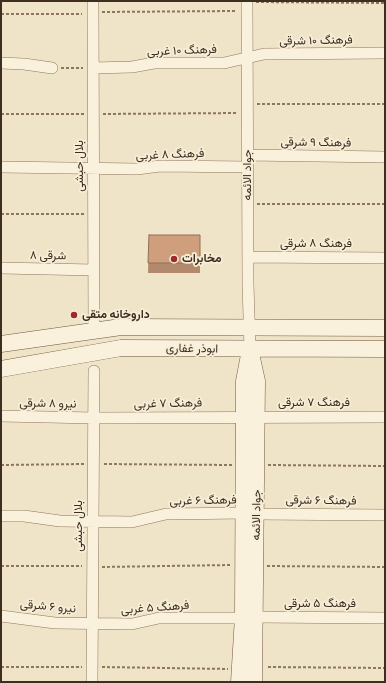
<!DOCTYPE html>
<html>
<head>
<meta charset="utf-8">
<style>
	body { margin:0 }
	#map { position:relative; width:386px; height:683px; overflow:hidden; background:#f0e4c8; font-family:"Source Serif 4",serif }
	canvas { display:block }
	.frame { position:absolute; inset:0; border:2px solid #3d2e20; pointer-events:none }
</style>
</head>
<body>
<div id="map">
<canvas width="386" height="683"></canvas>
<div class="frame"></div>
</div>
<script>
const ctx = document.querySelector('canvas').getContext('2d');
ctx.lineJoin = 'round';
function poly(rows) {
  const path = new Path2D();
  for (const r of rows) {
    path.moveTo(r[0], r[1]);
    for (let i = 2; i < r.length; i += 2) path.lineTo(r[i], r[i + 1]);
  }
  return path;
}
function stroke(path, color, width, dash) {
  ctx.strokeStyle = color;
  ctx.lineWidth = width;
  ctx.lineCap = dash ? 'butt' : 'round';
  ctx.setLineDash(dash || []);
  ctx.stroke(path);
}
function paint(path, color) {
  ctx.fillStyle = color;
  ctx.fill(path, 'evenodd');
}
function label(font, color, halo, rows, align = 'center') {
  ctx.font = font + ' "Source Serif 4",Vazirmatn,serif';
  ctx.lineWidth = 3.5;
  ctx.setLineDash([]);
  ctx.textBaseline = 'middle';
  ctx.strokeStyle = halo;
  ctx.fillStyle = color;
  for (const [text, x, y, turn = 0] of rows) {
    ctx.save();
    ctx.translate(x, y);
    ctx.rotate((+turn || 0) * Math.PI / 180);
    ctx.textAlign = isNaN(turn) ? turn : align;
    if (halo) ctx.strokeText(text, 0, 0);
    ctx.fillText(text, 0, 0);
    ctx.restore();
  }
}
const street = poly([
	[93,1,94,331],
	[247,1,248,284,250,349],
	[1,63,24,64,52,68],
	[93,68,132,67,154,63,224,63,264,54,385,53],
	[248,155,385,157],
	[1,167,137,169,160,166,248,167],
	[248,257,385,258],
	[1,268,94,270],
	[1,416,94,418,385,417],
	[257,514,385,515],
	[1,516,24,516,60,521,132,522,166,514,244,513],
	[1,616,55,623,132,624,159,618,243,618],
	[255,617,385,618],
	[92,682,94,371]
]);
const secondary = poly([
	[1,344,121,327,385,328],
	[250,349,257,381,254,682],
	[1,369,121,348,385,349],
	[239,682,243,617,244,381,249,355]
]);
stroke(street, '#8d765c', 12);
stroke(secondary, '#6f573f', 17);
stroke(poly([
	[256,2,385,3],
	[102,12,236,11],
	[1,14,82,14],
	[61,68,83,68],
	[257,104,385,104],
	[1,114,84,114],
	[103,114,238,113],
	[257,204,385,204],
	[1,214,84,214],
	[104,464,232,465],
	[1,465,84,464],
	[268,465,385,466],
	[1,566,82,566],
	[267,566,385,567],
	[102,567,230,565],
	[1,667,82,667],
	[102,667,228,669],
	[268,667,385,668]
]), '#8d765c', 2, [3, 2]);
stroke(street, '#faf1dc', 11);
stroke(secondary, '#faf1dc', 16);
paint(poly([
	[149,235,200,235,200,273,148,273]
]), '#b2896c');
const building = poly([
	[149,235,200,235,200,263,148,263,149,235]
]);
paint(building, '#cf9f7d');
stroke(building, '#916f58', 1);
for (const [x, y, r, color] of [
	[174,259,4,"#9e2a2b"],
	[74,315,4,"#9e2a2b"]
]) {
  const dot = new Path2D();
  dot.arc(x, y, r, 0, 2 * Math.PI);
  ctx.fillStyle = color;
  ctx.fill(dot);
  stroke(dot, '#f7eed8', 1.5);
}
label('12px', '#3d2e20', '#f7eed8', [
	["فرهنگ ۱۰ شرقی",316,41,-1],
	["فرهنگ ۱۰ غربی",182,51,-2],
	["فرهنگ ۹ شرقی",316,143,1],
	["فرهنگ ۸ غربی",170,155,-2],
	["بلال حبشی",80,166,-90],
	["جواد الائمه",248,175,-90],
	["فرهنگ ۸ شرقی",316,244],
	["۸ شرقی",48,256,1],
	["ابوذر غفاری",192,349,1],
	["فرهنگ ۷ شرقی",314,403],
	["نیرو ۸ شرقی",48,404,1],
	["فرهنگ ۷ غربی",168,404,-1],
	["فرهنگ ۶ غربی",203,501,-1],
	["فرهنگ ۶ شرقی",321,501,1],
	["جواد الائمه",257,515,-89],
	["بلال حبشی",79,526,-90],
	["فرهنگ ۵ شرقی",320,604],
	["نیرو ۶ شرقی",48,607,5],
	["فرهنگ ۵ غربی",155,608,-4]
]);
label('bold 12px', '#3d2e20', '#f7eed8', [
	["مخابرات",182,259],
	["داروخانه متقی",82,315]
], 'left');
</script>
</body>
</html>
